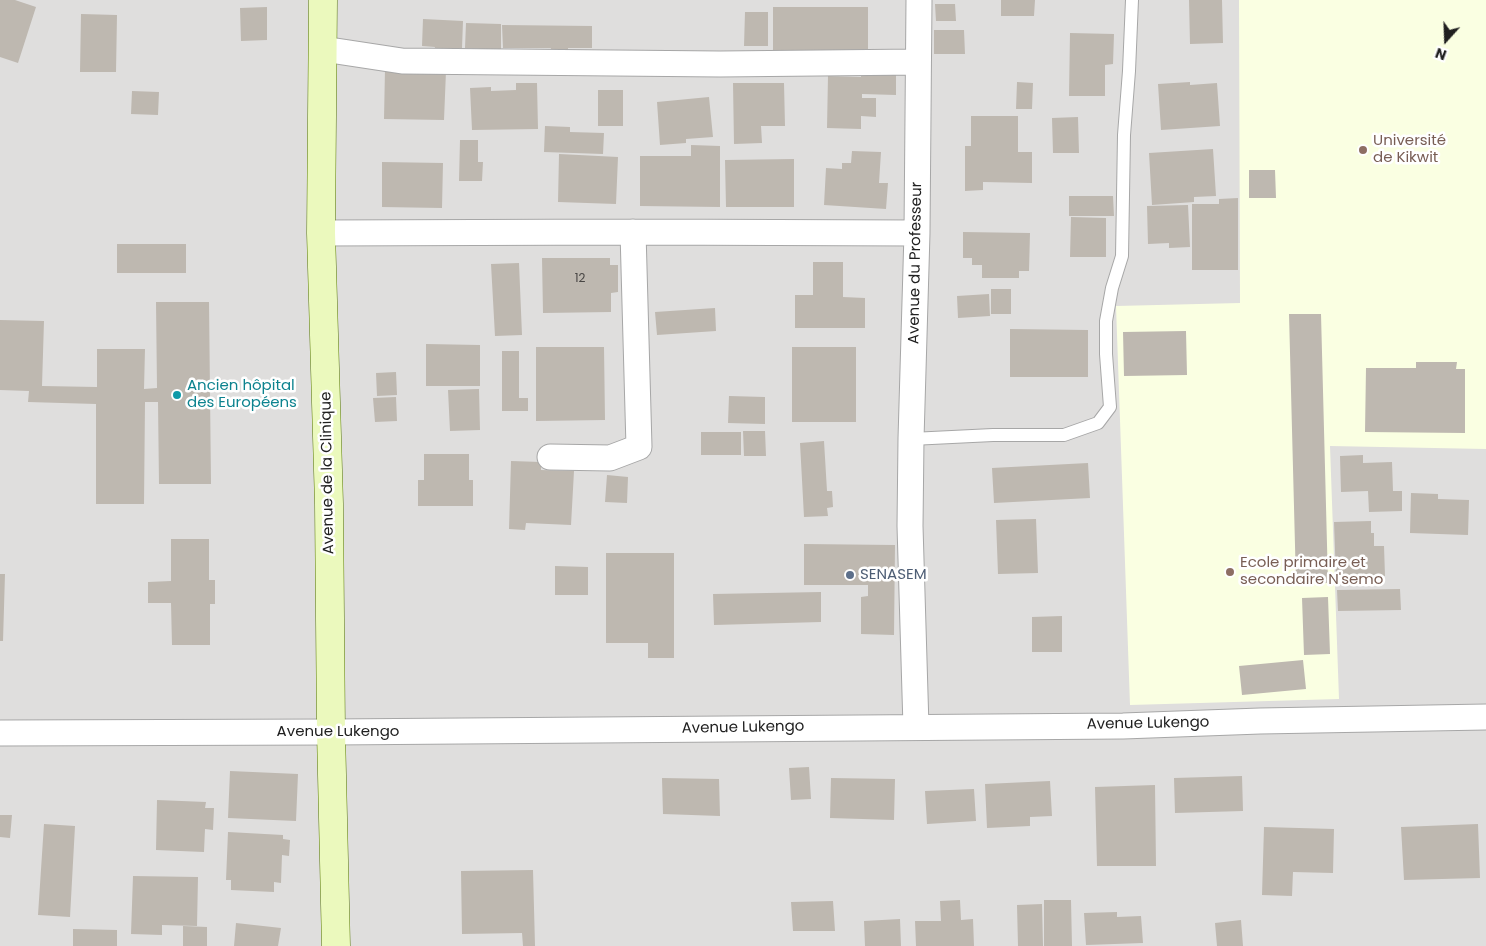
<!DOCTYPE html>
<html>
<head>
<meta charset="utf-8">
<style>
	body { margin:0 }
	#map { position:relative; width:1486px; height:946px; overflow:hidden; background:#f1efe7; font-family:Poppins,sans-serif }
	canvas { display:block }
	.north { position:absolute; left:1421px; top:15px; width:50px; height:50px; -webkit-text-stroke:4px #fff; paint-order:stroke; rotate:200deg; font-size:14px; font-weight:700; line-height:20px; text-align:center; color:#202020 }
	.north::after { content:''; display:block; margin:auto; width:18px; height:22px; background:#202020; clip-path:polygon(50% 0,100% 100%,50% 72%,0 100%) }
</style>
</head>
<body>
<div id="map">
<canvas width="1486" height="946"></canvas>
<div class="north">N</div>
</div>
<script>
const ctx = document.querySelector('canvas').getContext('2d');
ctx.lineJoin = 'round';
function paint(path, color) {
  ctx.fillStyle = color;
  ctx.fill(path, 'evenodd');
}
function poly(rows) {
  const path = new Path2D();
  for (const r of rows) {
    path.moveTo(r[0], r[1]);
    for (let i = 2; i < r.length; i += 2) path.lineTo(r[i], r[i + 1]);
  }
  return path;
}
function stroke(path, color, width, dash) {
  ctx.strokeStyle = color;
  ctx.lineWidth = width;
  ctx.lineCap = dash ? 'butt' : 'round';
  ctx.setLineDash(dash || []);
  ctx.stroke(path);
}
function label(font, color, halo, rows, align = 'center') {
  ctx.font = font + ' Poppins,sans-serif';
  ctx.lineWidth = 5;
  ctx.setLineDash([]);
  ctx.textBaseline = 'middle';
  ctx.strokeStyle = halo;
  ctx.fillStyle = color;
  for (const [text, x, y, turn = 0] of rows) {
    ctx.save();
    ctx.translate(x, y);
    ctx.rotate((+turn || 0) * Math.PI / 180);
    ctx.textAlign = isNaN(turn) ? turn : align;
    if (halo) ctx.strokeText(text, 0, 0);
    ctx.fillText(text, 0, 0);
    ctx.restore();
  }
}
paint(poly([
	[0,0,1486,0,1486,946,0,946]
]), '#dfdedd');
paint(poly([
	[1239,0,1486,0,1486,449,1330,446,1339,699,1130,705,1116,306,1240,303]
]), '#faffe2');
paint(poly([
	[0,0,15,0,36,7,18,63,0,57],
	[1001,0,1035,0,1034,16,1001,16],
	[1189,0,1222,0,1223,43,1190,44],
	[935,4,955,4,956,21,936,21],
	[267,7,267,40,241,41,240,8],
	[773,7,868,7,868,53,773,52],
	[745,12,768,12,768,46,744,46],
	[81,14,117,15,116,72,80,72],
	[423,19,463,21,462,48,451,48,451,53,434,52,435,47,422,46],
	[466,23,501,24,501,50,465,48],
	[502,25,592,26,592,48,568,48,568,54,550,54,551,48,503,48],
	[934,30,964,30,965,54,934,54],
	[1070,33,1114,34,1113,64,1105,65,1105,96,1069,96],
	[385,69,446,71,444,120,384,119],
	[861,69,896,70,896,95,862,94,862,98,876,98,876,117,861,116,861,129,827,128,828,76,861,77],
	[1017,82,1033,83,1032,109,1016,109],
	[1190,82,1190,85,1217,83,1220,126,1161,130,1158,84],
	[516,83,537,83,538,129,472,130,470,88,491,87,491,91,516,90],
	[733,83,784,83,785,126,761,126,762,143,734,144],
	[598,90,623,90,623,126,598,126],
	[132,91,159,92,158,115,131,114],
	[709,97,713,137,686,139,686,143,660,145,657,102],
	[971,116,1018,116,1018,152,1032,152,1032,183,983,182,983,190,965,191,965,146,971,146],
	[1078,117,1079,153,1053,153,1052,118],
	[545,126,570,127,570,132,604,133,603,154,544,152],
	[460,140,478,140,478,162,483,162,482,181,459,181],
	[691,145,720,146,720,207,640,206,640,156,691,156],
	[1213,149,1216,196,1194,197,1194,202,1152,205,1149,153],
	[852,151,881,152,879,183,888,183,886,209,824,205,826,168,842,169,842,163,851,163],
	[559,154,618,157,616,204,558,202],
	[794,159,794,207,726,207,725,160],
	[382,162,443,163,442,208,382,207],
	[1249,170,1275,170,1276,198,1249,198],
	[1069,196,1113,196,1114,216,1069,216],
	[1238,198,1238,270,1192,270,1192,204,1219,204,1219,199],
	[1188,205,1190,247,1169,248,1169,243,1148,244,1147,206],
	[1071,217,1106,218,1106,257,1070,257],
	[963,232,1030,233,1029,271,1019,271,1019,278,982,278,982,265,972,265,972,258,963,258],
	[117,244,186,244,186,273,117,273],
	[542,258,610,258,610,265,618,265,618,292,611,293,611,312,543,313],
	[813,262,843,262,843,297,865,298,865,328,795,328,795,295,813,295],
	[519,263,522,335,495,336,491,264],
	[991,289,1011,289,1011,314,991,314],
	[989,294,990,316,958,318,957,296],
	[156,302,209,302,211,484,159,484,158,402,145,402,144,504,96,504,96,404,28,402,29,391,0,390,0,320,44,321,42,386,97,387,97,349,145,349,144,389,157,388],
	[715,308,716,331,657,335,655,312],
	[1289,314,1321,314,1328,583,1296,584],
	[1010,329,1088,330,1088,377,1010,377],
	[1186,331,1187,375,1124,376,1123,332],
	[426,344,480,345,480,386,426,386],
	[536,347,604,347,605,420,536,421],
	[792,347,856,347,856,422,792,422],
	[502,351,519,351,519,398,528,398,528,411,502,411],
	[1416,362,1457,362,1456,369,1465,369,1465,433,1365,432,1366,368,1416,368],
	[396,372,397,395,377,396,376,373],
	[479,389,480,430,450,431,448,390],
	[729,396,765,397,765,424,728,423],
	[396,397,397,421,375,422,373,398],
	[743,431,765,431,766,456,744,456],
	[701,432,741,432,741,455,701,455],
	[824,441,827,491,832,491,833,507,827,508,828,516,804,517,800,443],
	[424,454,469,454,469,480,473,480,473,506,418,506,418,480,424,480],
	[1363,455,1363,463,1392,462,1393,491,1402,491,1402,511,1369,512,1368,491,1341,492,1340,456],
	[511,461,541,462,541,470,574,471,571,525,526,523,525,530,509,529],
	[1088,463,1090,498,994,503,992,468],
	[607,475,628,477,627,503,605,502],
	[1411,493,1438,494,1438,499,1469,500,1468,535,1410,533],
	[1036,519,1038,573,998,574,996,520],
	[1371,521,1371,533,1374,533,1374,546,1384,546,1385,576,1336,578,1334,522],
	[171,539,209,539,209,580,215,580,215,604,210,604,210,645,172,645,171,603,148,603,148,582,171,581],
	[804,544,895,545,894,635,861,634,861,597,868,596,868,585,804,585],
	[606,553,674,553,674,658,648,658,648,643,606,643],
	[555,566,588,567,588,595,555,595],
	[0,574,5,574,3,641,0,641],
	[1400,589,1401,610,1338,611,1337,590],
	[821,592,821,622,714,625,713,594],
	[1328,597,1330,654,1304,655,1302,598],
	[1062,616,1062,652,1032,652,1032,617],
	[1303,660,1306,689,1242,695,1239,666],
	[809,767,811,799,791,800,789,768],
	[230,771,298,774,296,821,228,818],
	[1242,776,1243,811,1175,813,1174,778],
	[662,778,719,779,720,816,663,814],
	[831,778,895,779,894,820,830,818],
	[1050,781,1052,816,1030,817,1030,826,987,828,985,784],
	[1155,785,1156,866,1097,866,1095,787],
	[974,789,976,821,927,824,925,791],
	[157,800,206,802,205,808,214,808,213,830,205,829,204,852,156,850],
	[0,815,12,815,10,838,0,837],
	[44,824,75,826,70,917,38,915],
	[1478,824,1480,878,1404,880,1401,827],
	[1264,827,1334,829,1333,873,1293,872,1292,896,1262,895],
	[228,832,283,835,283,839,290,840,289,856,282,855,281,883,274,882,274,892,231,890,231,880,226,880],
	[533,870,535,946,523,946,522,933,462,934,461,871],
	[133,876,198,877,197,926,162,925,162,935,131,934],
	[960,900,961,920,973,919,974,946,916,946,915,921,941,921,940,901],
	[1044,900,1071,900,1072,946,1044,946],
	[833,901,835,931,793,931,791,902],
	[1042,904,1043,946,1018,946,1017,905],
	[1117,912,1117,917,1141,916,1143,943,1086,945,1084,913],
	[900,919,901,946,865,946,864,921],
	[1241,920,1243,946,1217,946,1215,923],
	[236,923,281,928,278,946,234,946],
	[183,926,207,927,207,946,183,946],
	[73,929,117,930,117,946,73,946]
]), '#beb8b0');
const lane = poly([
	[911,439,993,435,1064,435,1098,423,1110,407,1106,354,1106,321,1112,288,1122,256,1124,135,1129,71,1132,0]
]);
const street = poly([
	[323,49,402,61,720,64,918,62],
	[321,233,633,232,917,233],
	[550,457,610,458,639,447,633,232],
	[916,727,910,526,911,439,917,233,919,0],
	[0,733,331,732,1123,726,1260,721,1486,717]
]);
const secondary = poly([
	[323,0,321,233,329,504,331,732,336,946]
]);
stroke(lane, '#a7a7a7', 14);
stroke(street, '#a7a7a7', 27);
stroke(secondary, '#587807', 29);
stroke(lane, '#fff', 12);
stroke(street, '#fff', 25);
stroke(secondary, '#ebf9bd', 28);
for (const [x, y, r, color] of [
	[1363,150,5,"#8d6e63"],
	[177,395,5,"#0f9aa8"],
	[1230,572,5,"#8d6e63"],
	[850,575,5,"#5c6f8a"]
]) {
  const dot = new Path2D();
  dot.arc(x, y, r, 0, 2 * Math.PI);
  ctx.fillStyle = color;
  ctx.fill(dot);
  stroke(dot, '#fff', 2);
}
label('12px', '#484644', null, [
	["12",580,279]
]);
label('15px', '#785e54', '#fff', [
	["Université",1373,141],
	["de Kikwit",1373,158],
	["Ecole primaire et",1240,563],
	["secondaire N'semo",1240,580]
], 'left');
label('15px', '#202020', '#fff', [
	["Avenue du Professeur",916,263,-89],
	["Avenue de la Clinique",328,473,-91],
	["Avenue Lukengo",1148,724,-1],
	["Avenue Lukengo",743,728,-1],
	["Avenue Lukengo",338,732]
]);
label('15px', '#0d838f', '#fff', [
	["Ancien hôpital",187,386],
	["des Européens",187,403]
], 'left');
label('15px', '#4e5e75', '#fff', [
	["SENASEM",860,575]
], 'left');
</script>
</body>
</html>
